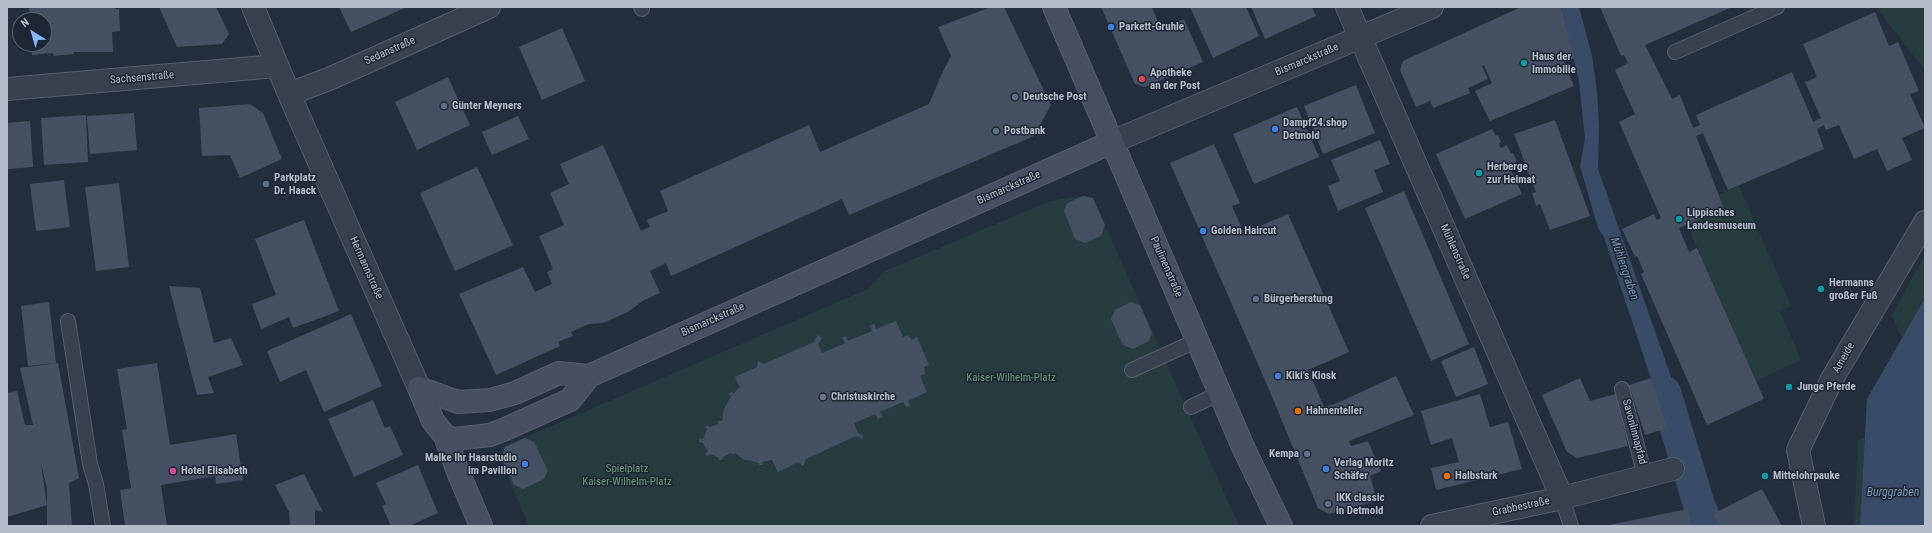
<!DOCTYPE html>
<html>
<head>
<meta charset="utf-8">
<style>
	body { margin:0 }
	#map { position:relative; width:1932px; height:533px; overflow:hidden; background:#242f3e; font-family:"Roboto Condensed",sans-serif }
	canvas { display:block }
	.frame { position:absolute; inset:0; border:8px solid #b4bcc9; pointer-events:none }
	.north { position:absolute; left:12px; top:12px; width:40px; height:40px; box-sizing:border-box; background:#1d2633; border:1px solid #59626f; border-radius:50%; rotate:323deg; font-size:11px; font-weight:700; line-height:16px; text-align:center; color:#b4bcc9 }
	.north::after { content:''; display:block; margin:auto; width:14px; height:18px; background:#8ab4f8; clip-path:polygon(50% 0,100% 100%,50% 72%,0 100%) }
</style>
</head>
<body>
<div id="map">
<canvas width="1932" height="533"></canvas>
<div class="frame"></div>
<div class="north">N</div>
</div>
<script>
const ctx = document.querySelector('canvas').getContext('2d');
ctx.lineJoin = 'round';
function paint(path, color) {
  ctx.fillStyle = color;
  ctx.fill(path, 'evenodd');
}
function poly(rows) {
  const path = new Path2D();
  for (const r of rows) {
    path.moveTo(r[0], r[1]);
    for (let i = 2; i < r.length; i += 2) path.lineTo(r[i], r[i + 1]);
  }
  return path;
}
function stroke(path, color, width, dash) {
  ctx.strokeStyle = color;
  ctx.lineWidth = width;
  ctx.lineCap = dash ? 'butt' : 'round';
  ctx.setLineDash(dash || []);
  ctx.stroke(path);
}
function label(font, color, halo, rows, align = 'center') {
  ctx.font = font + ' "Roboto Condensed",sans-serif';
  ctx.lineWidth = 3;
  ctx.setLineDash([]);
  ctx.textBaseline = 'middle';
  ctx.strokeStyle = halo;
  ctx.fillStyle = color;
  for (const [text, x, y, turn = 0] of rows) {
    ctx.save();
    ctx.translate(x, y);
    ctx.rotate((+turn || 0) * Math.PI / 180);
    ctx.textAlign = isNaN(turn) ? turn : align;
    if (halo) ctx.strokeText(text, 0, 0);
    ctx.fillText(text, 0, 0);
    ctx.restore();
  }
}
paint(poly([
	[1878,7,1925,7,1925,71,1880,12],
	[1739,186,1791,306,1780,311,1801,360,1756,381,1687,224,1724,209,1719,195],
	[1083,196,1093,198,1239,526,529,526,499,457,503,447,868,289,885,271,1050,201],
	[1925,255,1925,298,1902,339,1892,315],
	[1865,437,1860,526,1854,526,1858,441]
]), '#263c3f');
paint(poly([
	[1561,7,1579,7,1592,56,1597,91,1599,126,1598,169,1690,431,1670,436,1604,237,1598,228,1580,166,1585,139,1579,81],
	[1925,298,1925,526,1860,526,1867,399],
	[1709,504,1720,526,1691,526,1688,509]
]), '#394c67');
stroke(poly([
	[1665,392,1699,505,1708,526]
]), '#394c67', 32);
paint(poly([
	[29,7,115,7,115,9,119,9,120,31,112,32,113,52,73,52,74,54,54,56,53,53,32,55,32,44,44,44,44,20,30,20],
	[159,7,216,7,229,34,222,44,177,47],
	[339,7,407,7,351,32],
	[991,7,1004,7,1051,105,1034,136,849,215,842,199,671,276,666,263,650,271,660,293,644,300,628,312,603,323,589,324,571,332,573,336,558,342,560,346,496,375,459,294,523,267,535,292,552,284,547,272,553,269,539,236,564,225,550,193,569,184,560,164,603,145,641,231,650,227,647,220,668,211,660,191,809,125,820,152,929,104,943,71,951,56,938,27],
	[1101,7,1152,7,1159,24,1156,25,1158,30,1184,19,1203,62,1145,87,1135,84],
	[1190,7,1246,7,1259,36,1213,58],
	[1251,7,1312,7,1316,16,1265,39],
	[1521,7,1561,7,1574,58,1564,62,1574,86,1490,121,1475,91,1492,83,1484,65,1482,66,1488,79,1468,88,1470,93,1433,108,1430,101,1416,107,1400,70,1403,61],
	[1600,7,1732,7,1645,45,1672,99,1680,95,1693,128,1700,125,1696,115,1792,72,1813,122,1821,118,1805,82,1817,77,1803,44,1875,12,1889,46,1898,42,1919,91,1910,94,1925,128,1902,138,1912,160,1887,171,1877,149,1854,159,1839,125,1826,130,1824,125,1817,129,1824,149,1728,190,1703,133,1696,136,1724,209,1679,228,1689,252,1697,248,1764,399,1707,425,1641,274,1644,272,1637,256,1635,257,1622,229,1654,214,1657,220,1661,218,1619,122,1635,114,1615,70,1628,63,1624,55,1621,56],
	[562,28,585,81,542,100,519,47],
	[448,77,470,125,417,150,395,102],
	[1356,85,1375,133,1323,154,1304,106],
	[250,104,263,113,282,159,240,178,230,155,202,156,199,108],
	[1297,107,1319,157,1254,184,1233,134],
	[134,113,137,150,90,154,87,116],
	[86,115,88,162,44,165,41,118],
	[518,116,529,139,492,155,482,132],
	[1555,120,1590,216,1550,230,1540,204,1536,206,1532,193,1536,192,1514,134],
	[30,121,33,167,7,169,7,123],
	[1492,129,1496,136,1498,135,1501,142,1499,143,1501,148,1507,145,1511,153,1513,153,1517,161,1515,162,1517,168,1511,170,1522,194,1465,219,1436,154],
	[1380,140,1390,164,1374,170,1383,192,1338,211,1328,186,1340,181,1331,160],
	[1214,144,1240,203,1232,206,1244,233,1288,214,1349,352,1308,370,1324,407,1335,404,1396,376,1414,415,1349,441,1351,446,1368,441,1381,471,1370,476,1377,501,1329,514,1318,508,1268,387,1170,163],
	[477,167,513,245,455,271,420,193],
	[64,180,70,227,36,231,30,184],
	[119,183,129,267,96,271,85,187],
	[1404,191,1469,344,1431,361,1365,208],
	[1083,196,1093,198,1105,225,1101,236,1085,243,1075,239,1064,211,1067,203],
	[304,220,339,311,293,328,289,317,261,329,252,304,276,295,255,239],
	[169,286,200,288,214,343,231,338,243,365,208,377,214,393,197,395],
	[49,302,56,363,28,366,21,306],
	[1131,302,1140,305,1152,333,1149,341,1133,349,1123,345,1111,319,1115,310],
	[351,314,382,386,324,412,306,370,280,382,267,351],
	[896,321,903,337,908,335,912,340,917,337,929,365,924,367,925,374,920,376,927,392,908,401,910,406,906,407,903,402,880,412,883,417,878,419,875,414,854,423,858,433,863,435,862,439,856,436,806,459,803,466,798,462,778,472,772,460,762,462,763,465,759,465,759,463,743,459,735,453,733,455,731,453,723,457,722,460,718,460,719,458,710,454,708,456,705,454,708,452,703,443,699,442,700,438,703,439,707,429,705,427,707,425,710,427,718,424,718,421,722,421,724,409,731,396,729,394,731,392,734,393,740,387,735,377,757,367,758,361,764,364,814,342,818,335,822,338,818,344,822,353,845,343,842,338,846,336,848,341,872,331,870,326,874,323,876,329],
	[1474,347,1488,384,1456,397,1441,361],
	[58,363,79,478,69,483,72,526,47,526,47,488,41,464,47,505,7,517,7,393,17,391,25,425,33,425,20,368],
	[157,363,170,445,236,434,243,480,216,484,215,476,161,485,167,526,125,526,120,490,131,488,122,430,127,429,117,369],
	[1580,378,1590,401,1616,394,1628,446,1577,458,1567,452,1542,395],
	[1651,378,1667,428,1645,435,1629,385],
	[1480,394,1490,427,1508,422,1522,469,1436,490,1431,468,1459,462,1452,438,1431,445,1421,411],
	[373,400,385,428,390,426,403,455,354,477,328,419],
	[525,438,534,442,548,471,544,479,523,489,514,485,501,457,505,447],
	[418,465,438,513,409,526,391,526,382,506,386,504,376,483],
	[304,474,323,512,315,510,315,526,290,526,289,512,275,485],
	[1762,489,1782,526,1720,526,1713,514],
	[1688,509,1691,526,1609,526,1609,525]
]), '#455162');
const lane = poly([
	[641,7,642,9],
	[1675,52,1777,7],
	[68,321,90,464,96,484,103,526],
	[1132,370,1198,340],
	[1622,389,1645,476],
	[1191,407,1220,393],
	[1562,498,1571,526]
]);
const street = poly([
	[253,7,289,94,419,388],
	[1347,7,1562,498],
	[7,89,277,66],
	[289,94,329,79,489,7],
	[1112,142,1432,7],
	[1432,526,1562,498,1673,469],
	[1814,526,1798,450,1832,379,1925,222]
]);
const secondary = poly([
	[1054,7,1243,447,1281,526],
	[419,388,458,402,490,400,515,393,559,373,589,376],
	[419,388,433,421,445,436,457,469,481,526],
	[445,436,454,439,490,435,503,430,570,400,589,376,1112,142]
]);
stroke(lane, '#565f6c', 16);
stroke(street, '#565f6c', 24);
stroke(secondary, '#565f6c', 24);
stroke(lane, '#38414e', 14);
stroke(street, '#38414e', 22);
stroke(secondary, '#465061', 22);
for (const [x, y, r, color] of [
	[1111,27,4,"#3f7fe0"],
	[1524,63,4,"#0f9aa8"],
	[1142,79,4,"#e0444e"],
	[1015,97,4,"#5c6f8a"],
	[444,106,4,"#5c6f8a"],
	[1275,129,4,"#3f7fe0"],
	[996,131,4,"#5c6f8a"],
	[1479,173,4,"#0f9aa8"],
	[266,184,4,"#5c6f8a"],
	[1679,219,4,"#0f9aa8"],
	[1203,231,4,"#3f7fe0"],
	[1821,289,4,"#0f9aa8"],
	[1256,299,4,"#5c6f8a"],
	[1278,376,4,"#3f7fe0"],
	[1789,387,4,"#0f9aa8"],
	[823,397,4,"#6b7280"],
	[1298,411,4,"#e8710a"],
	[1307,454,4,"#5c6f8a"],
	[525,464,4,"#3f7fe0"],
	[1326,469,4,"#3f7fe0"],
	[173,471,4,"#d1479c"],
	[1447,476,4,"#e8710a"],
	[1765,476,4,"#0f9aa8"],
	[1328,504,4,"#5c6f8a"]
]) {
  const dot = new Path2D();
  dot.arc(x, y, r, 0, 2 * Math.PI);
  ctx.fillStyle = color;
  ctx.fill(dot);
  stroke(dot, '#1d2633', 1.5);
}
label('bold 11px', '#b4bcc9', '#1d2633', [
	["Parkett-Gruhle",1119,27],
	["Haus der",1532,57],
	["Immobilie",1532,70],
	["Apotheke",1150,73],
	["an der Post",1150,86],
	["Deutsche Post",1023,97],
	["Günter Meyners",452,106],
	["Dampf24.shop",1283,123],
	["Detmold",1283,136],
	["Postbank",1004,131],
	["Herberge",1487,167],
	["zur Heimat",1487,180],
	["Parkplatz",274,178],
	["Dr. Haack",274,191],
	["Lippisches",1687,213],
	["Landesmuseum",1687,226],
	["Golden Haircut",1211,231],
	["Hermanns",1829,283],
	["großer Fuß",1829,296],
	["Bürgerberatung",1264,299],
	["Kiki's Kiosk",1286,376],
	["Junge Pferde",1797,387],
	["Christuskirche",831,397],
	["Hahnenteller",1306,411],
	["Kempa",1299,454,"right"],
	["Malke Ihr Haarstudio",517,458,"right"],
	["im Pavillon",517,471,"right"],
	["Verlag Moritz",1334,463],
	["Schäfer",1334,476],
	["Hotel Elisabeth",181,471],
	["Halbstark",1455,476],
	["Mittelohrpauke",1773,476],
	["IKK classic",1336,498],
	["in Detmold",1336,511]
], 'left');
label('11px', '#b4bcc9', '#1d2633', [
	["Sedanstraße",390,51,-24],
	["Bismarckstraße",1307,60,-23],
	["Sachsenstraße",142,78,-5],
	["Bismarckstraße",1009,188,-24],
	["Mühlenstraße",1455,252,66],
	["Paulinenstraße",1166,267,66],
	["Hermannstraße",366,268,66],
	["Bismarckstraße",713,320,-24],
	["Ameide",1844,358,-60],
	["Savonlinnapfad",1634,432,75],
	["Grabbestraße",1521,507,-12]
]);
label('11px', '#6b9a76', '#1d2633', [
	["Kaiser-Wilhelm-Platz",1011,378],
	["Spielplatz",627,469],
	["Kaiser-Wilhelm-Platz",627,482]
]);
label('italic 12px', '#7c92b1', '#1d2633', [
	["Mühlengraben",1624,269,71],
	["Burggraben",1893,493]
]);
</script>
</body>
</html>
